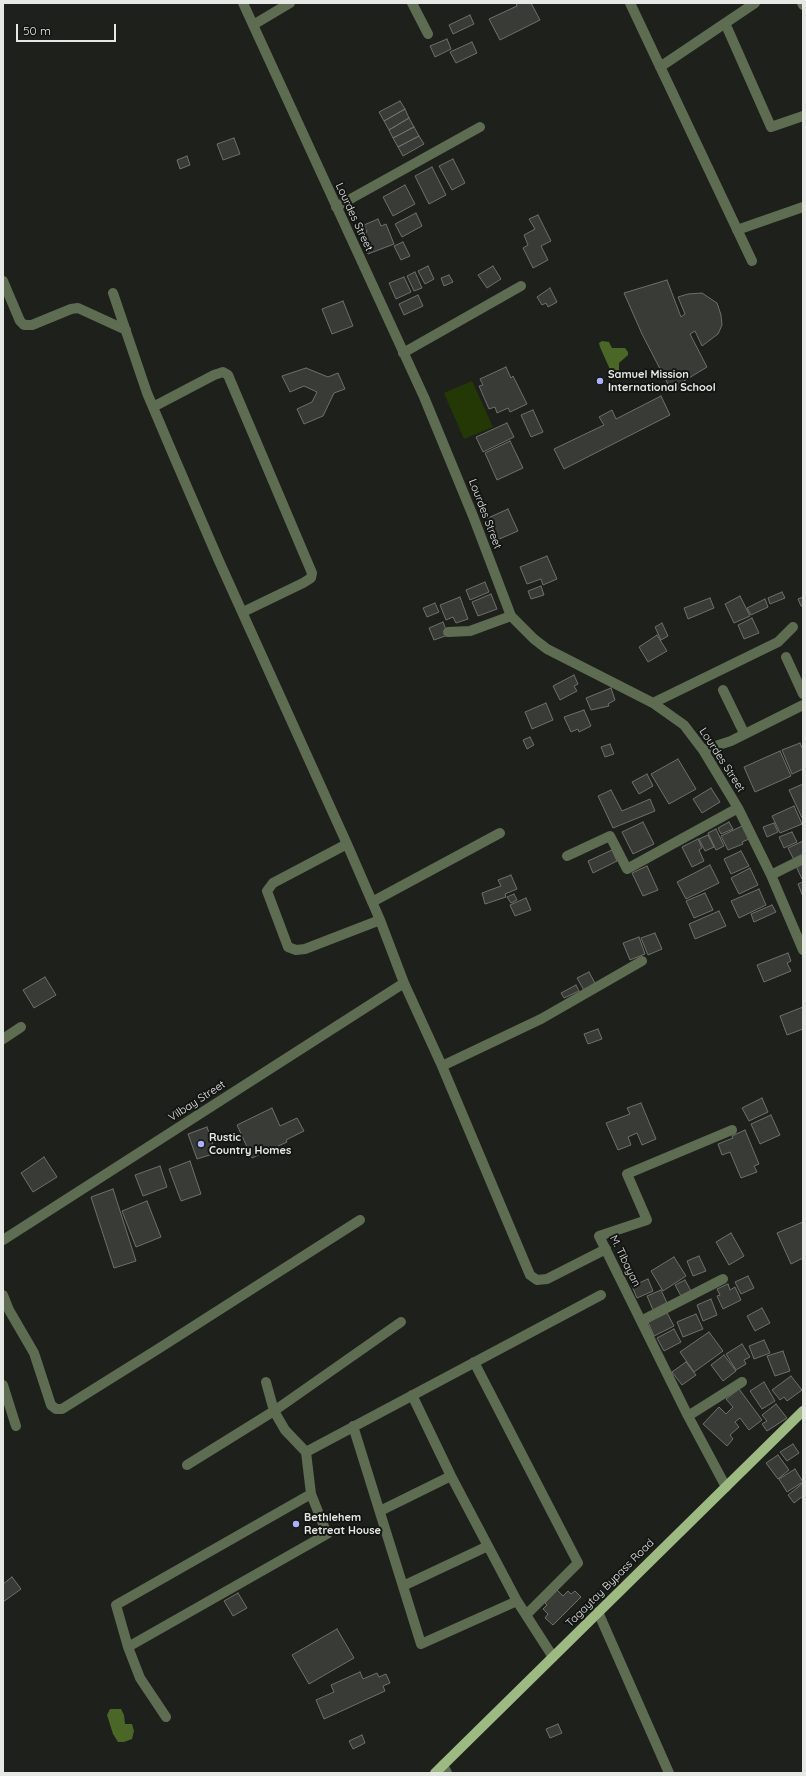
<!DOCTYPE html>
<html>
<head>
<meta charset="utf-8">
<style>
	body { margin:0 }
	#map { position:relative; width:806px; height:1776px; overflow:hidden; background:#1e201c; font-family:Quicksand,sans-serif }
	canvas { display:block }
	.frame { position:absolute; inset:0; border:4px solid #e6e8e5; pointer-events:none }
	.scale { position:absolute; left:16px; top:24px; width:100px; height:18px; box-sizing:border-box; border:2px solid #e6e8e5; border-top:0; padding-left:5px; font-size:12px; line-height:14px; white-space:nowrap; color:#e6e8e5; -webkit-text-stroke:3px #141613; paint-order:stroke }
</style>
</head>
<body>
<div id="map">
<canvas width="806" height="1776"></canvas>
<div class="frame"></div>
<div class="scale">50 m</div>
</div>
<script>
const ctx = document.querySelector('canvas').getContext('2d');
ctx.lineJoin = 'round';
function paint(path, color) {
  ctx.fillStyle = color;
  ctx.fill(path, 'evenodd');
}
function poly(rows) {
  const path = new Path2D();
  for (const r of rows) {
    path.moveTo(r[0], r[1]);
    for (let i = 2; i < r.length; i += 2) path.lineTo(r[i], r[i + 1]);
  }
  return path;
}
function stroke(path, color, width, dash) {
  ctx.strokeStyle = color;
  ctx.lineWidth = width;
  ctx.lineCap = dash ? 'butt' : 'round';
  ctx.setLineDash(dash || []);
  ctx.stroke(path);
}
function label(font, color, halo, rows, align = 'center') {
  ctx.font = font + ' Quicksand,sans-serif';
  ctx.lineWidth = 4;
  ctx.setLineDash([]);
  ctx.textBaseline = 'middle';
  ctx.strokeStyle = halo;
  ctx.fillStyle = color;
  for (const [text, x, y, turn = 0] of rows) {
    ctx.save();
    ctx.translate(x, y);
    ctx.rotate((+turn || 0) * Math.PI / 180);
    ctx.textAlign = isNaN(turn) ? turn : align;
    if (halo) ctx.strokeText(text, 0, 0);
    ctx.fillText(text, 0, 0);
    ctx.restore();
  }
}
paint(poly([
	[472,381,493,427,464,439,444,393]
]), '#233805');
paint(poly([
	[602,341,609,342,612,348,625,348,628,352,628,355,619,363,619,371,615,375,612,374,600,347,599,343],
	[110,1709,121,1709,124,1715,125,1724,132,1724,134,1731,132,1739,124,1742,118,1742,113,1734,107,1715]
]), '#4a6728');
const building = poly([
	[516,3,531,3,540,20,500,40,489,19,517,6,516,3],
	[470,15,474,24,453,34,449,25,470,15],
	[447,39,451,49,435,57,430,46,447,39],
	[472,42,477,53,456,63,450,52,472,42],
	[400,101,405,109,384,121,379,112,400,101],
	[405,109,409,118,389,130,384,121,405,109],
	[409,118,414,127,393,138,389,130,409,118],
	[414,127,419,136,398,147,393,138,414,127],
	[419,136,424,144,403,156,398,147,419,136],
	[234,138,240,154,223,160,217,144,234,138],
	[187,156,190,165,180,169,177,160,187,156],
	[453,159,465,183,452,190,439,166,453,159],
	[432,167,446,195,429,204,415,176,432,167],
	[405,185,415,204,393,216,383,197,405,185],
	[416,213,422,226,402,237,395,224,416,213],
	[538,215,551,241,541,246,548,260,533,268,523,248,528,245,524,235,535,229,529,219,538,215],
	[378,219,381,226,386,224,394,244,368,254,360,235,367,232,364,225,378,219],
	[403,242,410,256,401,260,394,246,403,242],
	[428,266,434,279,425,284,418,271,428,266],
	[493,266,501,279,487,288,478,275,493,266],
	[415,272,422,288,414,291,407,276,415,272],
	[449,275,453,282,444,286,441,278,449,275],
	[404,277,411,292,396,299,389,283,404,277],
	[667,280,681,317,685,314,678,297,688,294,702,293,717,303,721,315,722,325,718,334,702,346,695,331,690,334,707,367,684,381,686,385,672,392,642,334,624,293,667,280],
	[550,288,557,302,548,307,546,303,542,305,537,297,550,288],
	[418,295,423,306,404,315,399,304,418,295],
	[343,301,353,326,332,334,322,309,343,301],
	[506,367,511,378,513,376,527,404,510,412,508,408,497,413,495,407,489,409,479,386,483,385,480,379,506,367],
	[306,368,328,377,338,373,345,389,334,393,323,416,304,424,297,409,312,402,317,392,304,386,290,392,282,376,306,368],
	[661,396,670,415,564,469,554,449,604,425,599,417,612,410,616,419,661,396],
	[533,410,543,432,531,437,521,415,533,410],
	[507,423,514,437,483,452,476,437,507,423],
	[510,441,523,468,497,480,485,453,510,441],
	[508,509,518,531,497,540,488,518,508,509],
	[547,556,557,579,543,585,541,579,527,584,520,567,547,556],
	[485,582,489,592,470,600,466,590,485,582],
	[541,586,544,595,531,599,528,591,541,586],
	[782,592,785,598,770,604,768,598,782,592],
	[491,594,497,609,478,616,472,602,491,594],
	[740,596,750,616,734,623,725,604,740,596],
	[460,597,468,619,456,623,453,617,446,620,440,605,460,597],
	[803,597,803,606,801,606,798,599,803,597],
	[710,598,714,608,688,619,684,608,710,598],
	[765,599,768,607,751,615,747,608,765,599],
	[435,603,439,612,427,617,423,608,435,603],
	[752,618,759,633,744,639,738,625,752,618],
	[443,622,448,635,434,640,429,628,443,622],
	[662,623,668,636,661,640,655,627,662,623],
	[657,635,667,651,648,662,639,647,657,635],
	[574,675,578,684,574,686,577,691,560,700,553,686,574,675],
	[611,688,615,700,608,704,609,706,591,710,586,698,611,688],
	[546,703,553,720,532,729,525,712,546,703],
	[584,710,591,726,579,732,578,729,571,732,564,717,584,710],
	[530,737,534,745,527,749,523,740,530,737],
	[800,743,803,750,803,769,792,774,782,750,800,743],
	[610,744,614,754,605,757,601,747,610,744],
	[780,751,791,776,755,792,744,767,780,751],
	[678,759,696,789,669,804,651,774,678,759],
	[647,774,653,786,639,794,632,782,647,774],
	[803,784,803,820,789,790,803,784],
	[711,788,720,802,702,813,693,799,711,788],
	[611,790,622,811,650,799,655,811,613,828,598,796,611,790],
	[794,806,802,824,780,833,772,816,794,806],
	[643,822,654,844,633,854,622,832,643,822],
	[729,822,733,829,721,834,718,828,729,822],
	[774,823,778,832,767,837,763,827,774,823],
	[742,826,749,839,742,842,743,844,728,850,721,836,742,826],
	[716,829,724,846,716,850,708,833,716,829],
	[792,832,797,842,784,848,779,837,792,832],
	[708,835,714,847,705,851,699,839,708,835],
	[698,839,702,848,699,850,704,861,692,867,682,847,698,839],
	[803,841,803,856,794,860,788,848,803,841],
	[612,850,617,861,593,873,588,861,612,850],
	[741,851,749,866,731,874,724,859,741,851],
	[803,862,803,879,802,879,796,866,803,862],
	[710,865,719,883,686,899,677,882,710,865],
	[647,866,658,890,643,896,632,873,647,866],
	[750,868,758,885,739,894,731,878,750,868],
	[511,875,517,889,505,894,506,897,485,904,482,893,501,886,498,880,511,875],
	[803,882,803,897,798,884,803,882],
	[759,889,766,905,739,918,731,901,759,889],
	[705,893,713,910,694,918,686,901,705,893],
	[514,894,517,900,511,903,507,897,514,894],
	[526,898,531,910,515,916,510,905,526,898],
	[772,905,776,912,754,922,751,914,772,905],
	[719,911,726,926,695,939,689,924,719,911],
	[655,933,662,949,648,955,641,938,655,933],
	[639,937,645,954,630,960,623,943,639,937],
	[788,953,791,961,787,963,791,971,764,982,757,965,788,953],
	[589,972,596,985,585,992,577,978,589,972],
	[45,977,56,995,34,1008,23,990,45,977],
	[576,985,579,991,564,998,561,993,576,985],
	[803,1007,803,1029,787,1035,780,1016,803,1007],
	[598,1029,602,1039,588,1044,584,1034,598,1029],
	[762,1098,768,1112,749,1121,742,1108,762,1098],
	[641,1103,656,1139,642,1145,637,1133,628,1137,631,1145,618,1150,606,1123,630,1114,627,1108,641,1103],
	[272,1108,280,1126,297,1118,304,1131,286,1140,287,1142,252,1158,237,1125,272,1108],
	[771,1115,780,1135,760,1144,751,1124,771,1115],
	[207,1127,216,1153,197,1159,188,1134,207,1127],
	[745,1130,759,1164,754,1166,757,1172,741,1178,730,1152,722,1155,718,1144,733,1138,732,1136,745,1130],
	[44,1157,57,1177,33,1192,21,1173,44,1157],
	[190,1161,201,1194,181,1201,169,1169,190,1161],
	[160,1166,167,1187,143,1196,135,1175,160,1166],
	[113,1189,136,1261,114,1268,91,1197,113,1189],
	[147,1201,161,1237,136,1247,122,1211,147,1201],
	[803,1222,803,1258,791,1264,777,1233,803,1222],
	[731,1233,744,1256,729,1265,716,1242,731,1233],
	[699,1256,706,1271,693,1276,687,1261,699,1256],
	[674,1257,686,1276,663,1291,651,1271,674,1257],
	[748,1276,754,1288,741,1294,735,1282,748,1276],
	[648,1279,653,1291,637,1298,632,1286,648,1279],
	[685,1280,691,1291,681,1296,675,1285,685,1280],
	[728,1284,730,1290,735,1287,741,1300,723,1309,717,1296,720,1295,717,1289,728,1284],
	[661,1290,667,1303,653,1310,647,1296,661,1290],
	[711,1299,717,1315,703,1321,697,1305,711,1299],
	[762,1308,770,1323,755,1331,747,1316,762,1308],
	[667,1313,674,1326,654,1336,648,1322,667,1313],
	[696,1314,703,1329,683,1337,677,1322,696,1314],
	[674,1329,681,1342,664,1351,657,1338,674,1329],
	[709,1332,723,1351,694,1372,680,1352,709,1332],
	[764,1340,770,1353,754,1359,749,1346,764,1340],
	[742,1344,750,1357,744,1360,746,1364,736,1370,726,1354,742,1344],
	[783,1351,790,1371,775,1376,767,1356,783,1351],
	[724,1355,736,1371,723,1381,711,1365,724,1355],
	[686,1362,696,1375,682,1385,672,1372,686,1362],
	[791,1376,802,1390,787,1401,784,1397,780,1400,772,1390,791,1376],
	[764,1382,775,1401,762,1409,750,1391,764,1382],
	[739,1389,762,1420,749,1430,740,1418,735,1422,739,1427,730,1435,733,1439,727,1446,703,1424,719,1407,726,1414,733,1407,726,1399,739,1389],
	[776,1404,787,1418,767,1431,762,1424,767,1421,762,1415,776,1404],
	[793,1444,799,1453,787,1461,780,1452,793,1444],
	[778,1455,789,1470,778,1479,766,1463,778,1455],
	[795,1469,803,1482,787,1492,779,1479,795,1469],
	[803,1483,803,1496,794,1503,788,1495,803,1483],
	[12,1577,21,1589,3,1602,3,1584,12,1577],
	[557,1590,563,1596,568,1591,571,1594,575,1591,581,1597,553,1625,545,1618,548,1614,543,1609,547,1605,545,1603,557,1590],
	[238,1593,247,1608,233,1616,224,1601,238,1593],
	[337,1629,354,1658,309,1684,292,1655,337,1629],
	[360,1672,363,1679,377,1673,379,1677,386,1674,390,1683,383,1686,385,1691,324,1719,316,1700,334,1692,331,1685,360,1672],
	[558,1724,562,1733,550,1738,546,1729,558,1724],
	[362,1735,365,1743,353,1749,349,1741,362,1735]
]);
paint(building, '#393b37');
stroke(building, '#6d706b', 1);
stroke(poly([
	[243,3,424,397,473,516,511,616,534,639,547,649,653,703,684,725,703,750,738,808,771,875,803,950],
	[412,3,428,34],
	[630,3,752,261],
	[802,3,803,5],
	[725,23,771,127,803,116],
	[253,25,290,3],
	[660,67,755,3],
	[336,207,480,127],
	[737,230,803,207],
	[3,281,20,321,24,325,32,325,71,309,78,308,126,330],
	[113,293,147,393,175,459,219,561,347,844,380,920,404,983,442,1066,530,1275,537,1280,547,1279,606,1249],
	[403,353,521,286],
	[153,407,214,375,223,372,228,375,312,573,311,578,303,583,243,612],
	[448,632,470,631,511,616],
	[786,657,803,694],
	[723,690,744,733],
	[653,703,778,642,793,627],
	[703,750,731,741,803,705],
	[347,844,273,883,267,891,288,947,296,950,305,949,380,920],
	[567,856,610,836,627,869,738,808],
	[771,875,803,859],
	[372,902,500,833],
	[3,1039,21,1027],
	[442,1066,541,1019,642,961],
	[3,1240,404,983],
	[3,1295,9,1310,34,1353,51,1405,56,1409,62,1409,158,1349,360,1220],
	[641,1321,723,1279],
	[474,1362,578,1563,526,1615],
	[3,1385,16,1426],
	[412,1395,451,1476,517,1601,553,1657],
	[688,1416,742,1382],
	[353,1426,421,1644,517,1601],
	[306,1452,601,1295],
	[187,1465,274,1411,401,1322],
	[726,1487,688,1416,599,1236,647,1220,627,1174,732,1130],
	[380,1511,451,1476],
	[403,1586,488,1546],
	[598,1612,669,1773],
	[128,1647,327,1534,311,1494,306,1452,285,1430,274,1411,266,1382],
	[166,1717,140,1678,128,1647,116,1605,311,1494],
	[443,1765,447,1773]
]), '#5e6c51', 10);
stroke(poly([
	[435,1773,803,1411]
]), '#9dba82', 10);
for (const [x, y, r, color] of [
	[600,381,4,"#aab0fb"],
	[201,1144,4,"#aab0fb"],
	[296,1524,4,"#aab0fb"]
]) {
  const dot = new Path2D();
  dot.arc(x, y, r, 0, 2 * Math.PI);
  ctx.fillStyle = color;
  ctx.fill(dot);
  stroke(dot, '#141613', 1.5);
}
label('11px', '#e6e8e5', '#141613', [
	["Lourdes Street",354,217,65],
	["Lourdes Street",485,514,69],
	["Lourdes Street",722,760,57],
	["Vilbay Street",197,1101,-33],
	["M. Tibayan",625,1261,64],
	["Tagaytay Bypass Road",610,1583,-45]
]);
label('bold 11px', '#e6e8e5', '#141613', [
	["Samuel Mission",608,375],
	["International School",608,388],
	["Rustic",209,1138],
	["Country Homes",209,1151],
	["Bethlehem",304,1518],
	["Retreat House",304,1531]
], 'left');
</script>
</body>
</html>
